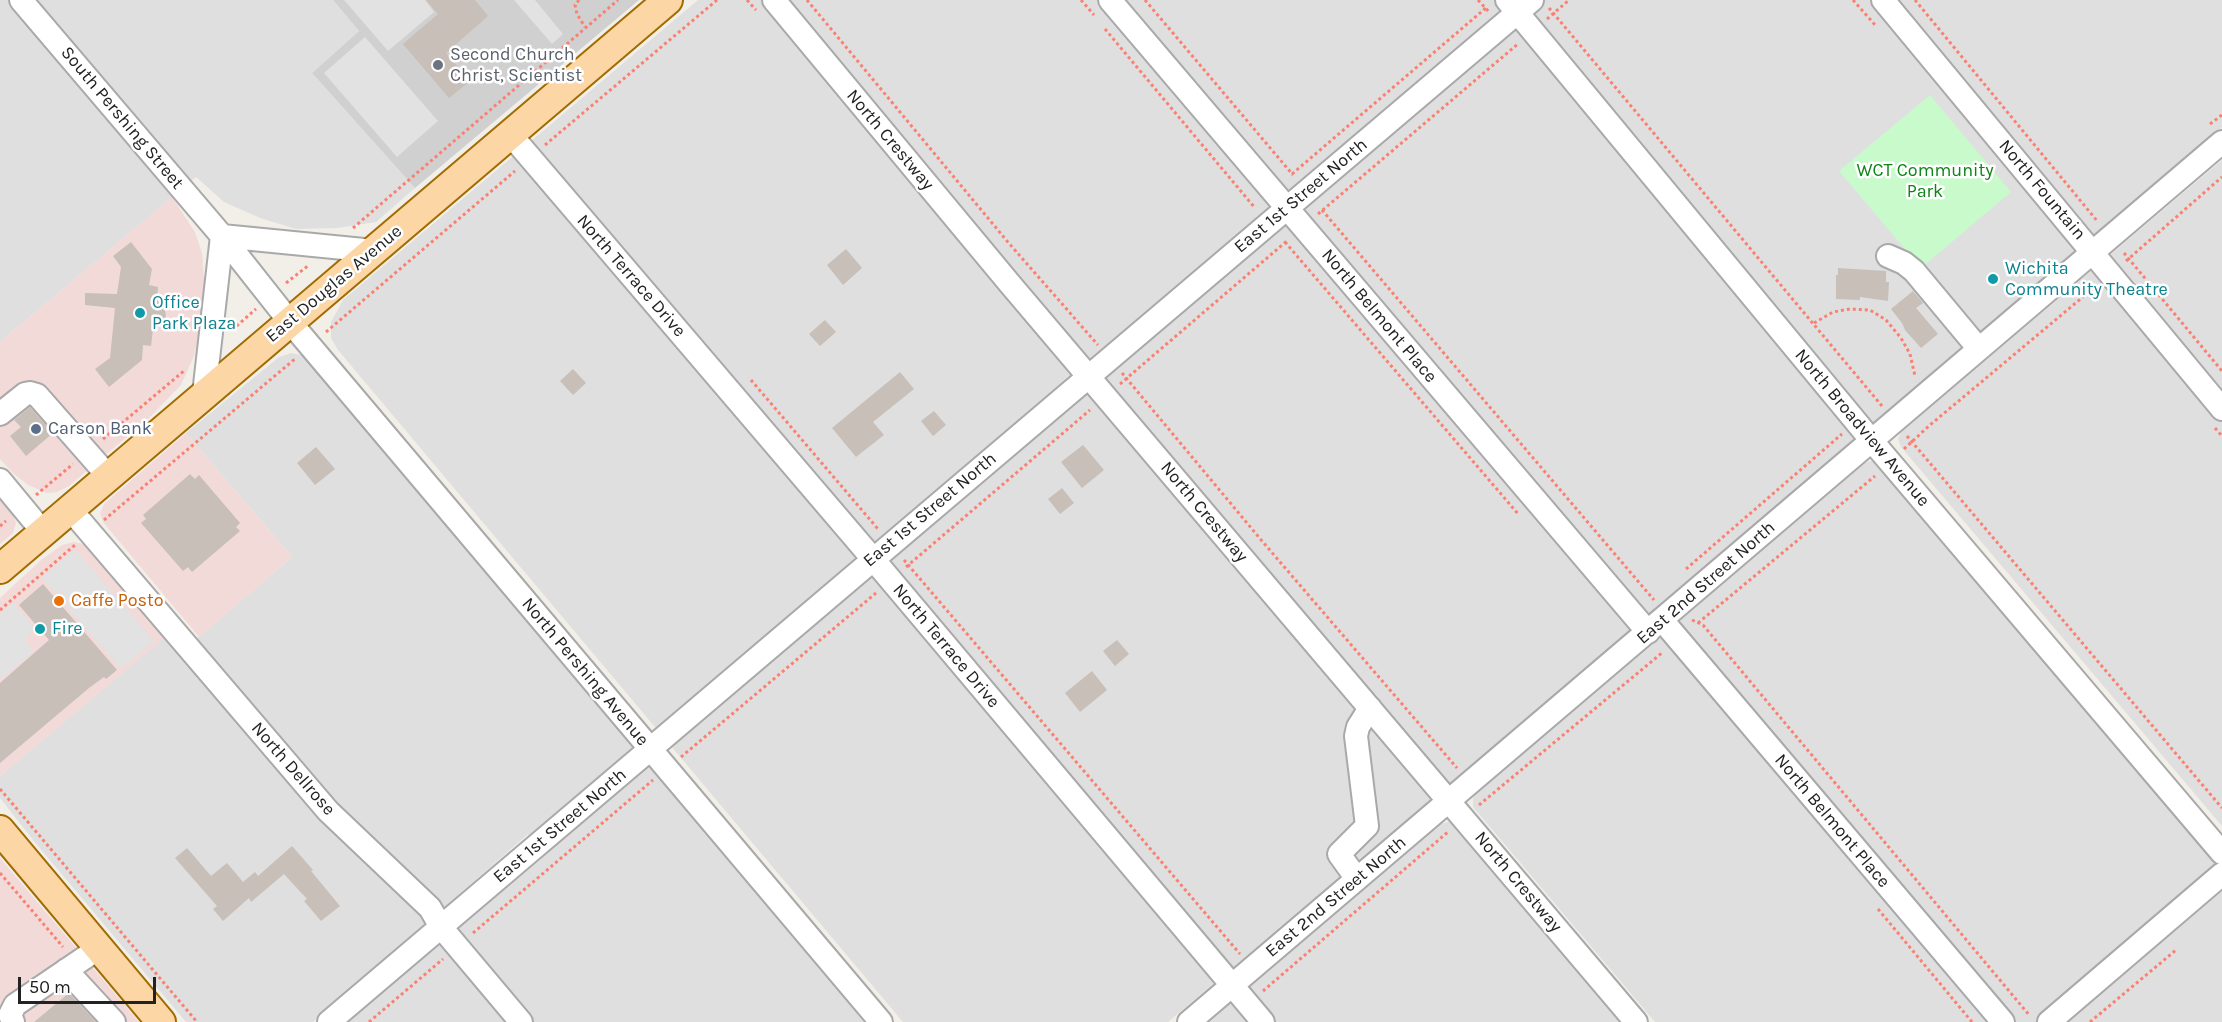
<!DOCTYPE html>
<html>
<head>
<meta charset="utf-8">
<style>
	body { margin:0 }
	#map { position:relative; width:2222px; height:1022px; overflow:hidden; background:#f2efe9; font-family:Karla,sans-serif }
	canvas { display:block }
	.scale { position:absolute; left:18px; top:977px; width:138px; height:27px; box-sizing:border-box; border:3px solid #222; border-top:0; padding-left:8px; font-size:18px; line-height:21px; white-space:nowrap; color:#222; -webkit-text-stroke:4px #fff; paint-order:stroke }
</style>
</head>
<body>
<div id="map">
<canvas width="2222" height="1022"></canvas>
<div class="scale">50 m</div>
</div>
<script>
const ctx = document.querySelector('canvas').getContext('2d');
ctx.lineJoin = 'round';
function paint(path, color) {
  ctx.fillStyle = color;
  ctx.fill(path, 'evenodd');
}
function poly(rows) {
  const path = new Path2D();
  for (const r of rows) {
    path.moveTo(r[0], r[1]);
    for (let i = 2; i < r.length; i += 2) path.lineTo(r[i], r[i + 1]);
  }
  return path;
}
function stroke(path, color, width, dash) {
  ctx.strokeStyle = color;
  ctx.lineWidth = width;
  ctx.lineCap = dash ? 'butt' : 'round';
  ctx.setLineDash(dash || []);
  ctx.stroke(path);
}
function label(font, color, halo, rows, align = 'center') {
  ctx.font = font + ' Karla,sans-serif';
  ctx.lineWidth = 5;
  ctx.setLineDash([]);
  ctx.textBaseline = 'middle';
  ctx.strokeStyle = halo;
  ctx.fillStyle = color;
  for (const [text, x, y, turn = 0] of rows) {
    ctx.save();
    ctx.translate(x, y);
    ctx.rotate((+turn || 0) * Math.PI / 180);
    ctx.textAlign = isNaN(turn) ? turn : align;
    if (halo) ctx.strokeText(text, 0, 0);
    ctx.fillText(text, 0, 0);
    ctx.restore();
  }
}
paint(poly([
	[0,0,333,0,359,31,312,73,415,188,376,222,337,228,296,229,260,218,224,202,196,177,0,342],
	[698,0,2222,0,2222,128,1168,1022,903,1022,338,350,331,338,331,322,343,300],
	[2222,160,2222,826,1901,447,1898,439,1902,431],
	[291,353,307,356,872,1022,348,1022,546,855,528,834,313,1022,186,1022,33,840,0,798,0,776,167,635,181,652,292,557,186,433,279,357],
	[1877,460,2222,865,2222,1022,1655,1022,1473,807,1473,799,1476,790,1866,462],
	[1450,821,1459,824,1627,1022,1207,1022,1439,825]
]), '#e0dfdf');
paint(poly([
	[172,197,195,232,202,253,206,303,194,356,181,385,149,418,69,486,57,492,47,493,28,485,14,474,0,459,0,342],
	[186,433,292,557,199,637,103,522,100,513,104,504],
	[0,498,11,511,16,523,13,533,0,544],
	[74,542,88,545,168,635,0,776,0,598,41,560,62,545],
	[0,858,139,1022,0,1022]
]), '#f2dad9');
paint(poly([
	[333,0,639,0,415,188,312,73,359,31]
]), '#d0d0d0');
paint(poly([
	[1930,95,2011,192,1921,268,1839,171]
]), '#c8facc');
paint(poly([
	[344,0,425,0,434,12,388,51],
	[514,0,535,0,563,34,552,44],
	[365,37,438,121,397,157,324,73],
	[75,549,154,641,121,669,42,578],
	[13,602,35,629,26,638,27,643,34,651,0,680,0,613]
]), '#e2e2e2');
paint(poly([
	[426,0,475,0,488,16,446,53,470,81,449,98,403,44,438,14],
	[131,242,152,269,149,285,158,287,157,300,165,310,166,316,162,325,153,329,151,346,143,345,142,360,109,387,95,369,110,358,115,308,85,305,85,293,117,294,121,267,113,256],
	[846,249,862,268,843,285,827,265],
	[1838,268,1886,271,1886,282,1889,282,1888,301,1860,297,1860,300,1836,299,1836,275,1838,275],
	[1913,291,1923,303,1916,308,1938,334,1921,348,1905,330,1902,323,1891,309],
	[825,320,836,332,820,346,809,334],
	[573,369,586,383,573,395,560,381],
	[900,372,914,389,873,422,884,435,856,457,832,428],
	[30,407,53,433,26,456,10,436,21,427,14,420],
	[934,411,946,425,933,436,921,421],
	[1083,445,1104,470,1082,488,1061,462],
	[316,447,335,469,315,485,297,463],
	[190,474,195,479,199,475,240,523,236,527,240,531,192,572,188,567,183,571,141,523,146,519,143,515],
	[1062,488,1074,503,1060,514,1048,499],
	[43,584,117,670,106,679,104,677,89,688,0,763,0,683,49,640,19,605],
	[1117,640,1129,654,1115,666,1103,651],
	[1092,671,1107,690,1080,712,1065,693],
	[292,846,313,870,311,871,340,906,321,921,304,901,307,899,284,874,251,902,249,898,223,921,213,909,217,906,175,858,187,848,211,876,227,863,243,882,255,872,258,876],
	[69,993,96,1022,34,1022]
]), '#c7bfb8');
const minor = poly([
	[21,0,222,236,290,322,881,1022],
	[774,0,1010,284,1636,1022],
	[1110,0,1648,632],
	[1507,0,1872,441,2222,853],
	[1883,0,2222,409],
	[510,134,873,559,1263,1022],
	[1888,256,1904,263,1914,271,1979,349],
	[204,394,222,236,374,251],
	[0,414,25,394,30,393,37,395,109,477],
	[0,480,43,532],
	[70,509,328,811,430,908,441,927,521,1022],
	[1662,620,2003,1022],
	[1357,879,1339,854,1367,826,1356,736,1358,727,1370,708],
	[66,970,114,1022],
	[13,1022,10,1015,15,1005,99,948],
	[329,1022,1532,0],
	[1189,1022,2222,142],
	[2049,1022,2222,874]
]);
const major = poly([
	[0,569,668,0],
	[0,830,161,1022]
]);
stroke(minor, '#a9a9a9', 26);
stroke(major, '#a06b00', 32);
stroke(poly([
	[579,0,575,5,577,14,585,27],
	[747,0,756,10],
	[807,0,1007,241,1098,345],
	[1081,0,1094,15],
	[1145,0,1293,175],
	[1478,0,1489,12],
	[1853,0,1876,26],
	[1915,0,2098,222],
	[1549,8,1882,406],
	[1547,19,1569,0],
	[1105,29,1255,208],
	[2210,124,2222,115],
	[545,145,717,0],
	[1292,174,1487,7],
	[1322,210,1654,600],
	[1318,214,1519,43],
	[353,228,618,0],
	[1285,242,1519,515],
	[2124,253,2222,371],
	[2126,261,2222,177],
	[286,283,309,265],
	[1814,323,1833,312,1850,309,1870,310,1886,320,1901,338,1910,354,1915,376],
	[232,330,256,309],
	[326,332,515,171],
	[1122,373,1262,541,1457,768],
	[751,380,878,529],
	[1120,384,1288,240],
	[2215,428,2222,436],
	[1907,436,2222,808],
	[103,439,185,370],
	[1904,449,1930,425,2096,286],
	[36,495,73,464],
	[104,520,296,358],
	[0,526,6,521],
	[904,560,1240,954],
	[906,567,1090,410],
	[1686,569,1842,434],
	[0,610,76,544],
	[1692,620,1703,625,2030,1016],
	[1698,623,1875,476],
	[681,757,876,593],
	[0,789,197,1022],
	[1479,805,1663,652],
	[0,873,63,947],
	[1878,909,1972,1022],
	[473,933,653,780],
	[1263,991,1449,831],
	[369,1022,443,959],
	[2090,1022,2176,950]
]), '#fa8072', 3, [3, 3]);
stroke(minor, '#fff', 22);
stroke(major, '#fcd6a4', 28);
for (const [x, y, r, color] of [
	[438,65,6,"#6b7280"],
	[1993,279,6,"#0f9aa8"],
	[140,313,6,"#0f9aa8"],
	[36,429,6,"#5c6f8a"],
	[59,601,6,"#e8710a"],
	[40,629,6,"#0f9aa8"]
]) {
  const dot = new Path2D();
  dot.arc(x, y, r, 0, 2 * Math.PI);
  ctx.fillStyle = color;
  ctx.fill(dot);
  stroke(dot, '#fff', 2);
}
label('18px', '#5b616d', '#fff', [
	["Second Church",450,55],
	["Christ, Scientist",450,76]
], 'left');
label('18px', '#222', '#fff', [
	["South Pershing Street",122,118,50],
	["North Crestway",890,140,50],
	["North Fountain",2042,190,50],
	["East 1st Street North",1301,196,-40],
	["North Terrace Drive",631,276,49],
	["East Douglas Avenue",334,284,-40],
	["North Belmont Place",1379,316,50],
	["North Broadview Avenue",1862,428,50],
	["East 1st Street North",930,510,-40],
	["North Crestway",1204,512,50],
	["East 2nd Street North",1706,583,-41],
	["North Terrace Drive",946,646,50],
	["North Pershing Avenue",585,672,50],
	["North Dellrose",293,769,49],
	["North Belmont Place",1832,821,50],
	["East 1st Street North",560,826,-40],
	["North Crestway",1518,882,50],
	["East 2nd Street North",1336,897,-40]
]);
label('18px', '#0c8416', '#fff', [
	["WCT Community",1925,171],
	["Park",1925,192]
]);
label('18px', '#0d838f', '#fff', [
	["Wichita",2005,269],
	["Community Theatre",2005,290],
	["Office",152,303],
	["Park Plaza",152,324],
	["Fire",52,629]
], 'left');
label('18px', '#4e5e75', '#fff', [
	["Carson Bank",48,429]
], 'left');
label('18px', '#c56008', '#fff', [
	["Caffe Posto",71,601]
], 'left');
</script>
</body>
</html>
